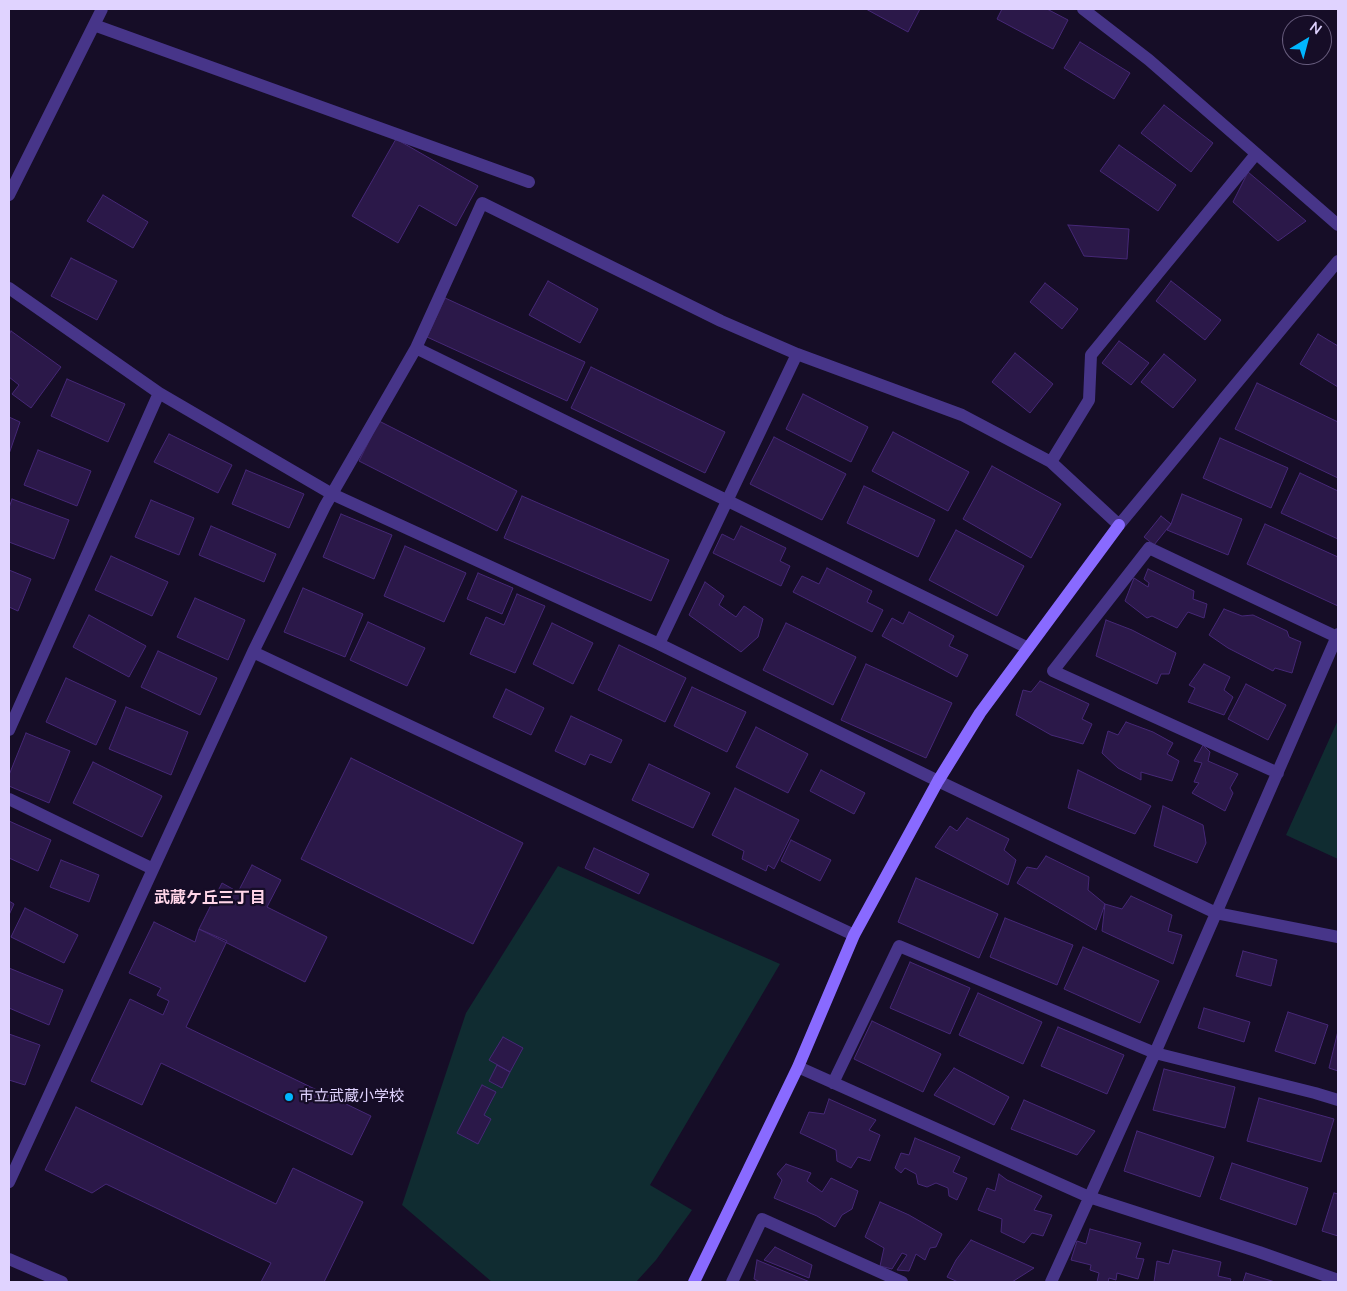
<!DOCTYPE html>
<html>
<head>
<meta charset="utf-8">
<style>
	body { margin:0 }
	#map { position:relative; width:1347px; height:1291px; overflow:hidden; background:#160d27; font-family:"Nunito Sans",sans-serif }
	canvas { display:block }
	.frame { position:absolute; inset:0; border:10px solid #e0d3ff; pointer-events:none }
	.north { position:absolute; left:1282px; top:15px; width:50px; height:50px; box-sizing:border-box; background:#160d27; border:1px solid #675c7d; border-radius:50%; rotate:37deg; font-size:14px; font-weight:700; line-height:20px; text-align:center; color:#e0d3ff }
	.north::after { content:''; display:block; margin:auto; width:18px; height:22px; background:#00b6fe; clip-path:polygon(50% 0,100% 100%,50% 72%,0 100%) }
</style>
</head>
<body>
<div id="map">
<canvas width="1347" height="1291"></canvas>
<div class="frame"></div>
<div class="north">N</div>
</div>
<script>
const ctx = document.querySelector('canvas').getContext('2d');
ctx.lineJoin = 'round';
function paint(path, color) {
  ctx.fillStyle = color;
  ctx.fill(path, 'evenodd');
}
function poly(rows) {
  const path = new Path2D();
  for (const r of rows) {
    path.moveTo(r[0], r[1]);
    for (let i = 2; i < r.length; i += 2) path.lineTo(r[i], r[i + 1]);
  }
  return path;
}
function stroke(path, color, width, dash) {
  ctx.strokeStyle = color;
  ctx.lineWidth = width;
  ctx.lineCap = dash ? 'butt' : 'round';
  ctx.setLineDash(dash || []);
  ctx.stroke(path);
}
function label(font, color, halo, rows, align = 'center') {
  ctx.font = font + ' "Nunito Sans","Noto Sans JP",sans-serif';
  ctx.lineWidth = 4.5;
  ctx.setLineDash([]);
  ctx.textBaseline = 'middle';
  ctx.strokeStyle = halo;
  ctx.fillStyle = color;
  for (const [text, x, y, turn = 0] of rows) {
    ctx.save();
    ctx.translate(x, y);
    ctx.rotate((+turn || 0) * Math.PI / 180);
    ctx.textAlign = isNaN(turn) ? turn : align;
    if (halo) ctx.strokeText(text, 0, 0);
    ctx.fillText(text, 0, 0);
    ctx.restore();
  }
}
paint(poly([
	[1338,720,1338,859,1286,835],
	[558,866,780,964,650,1185,692,1210,656,1260,636,1282,492,1282,402,1205,466,1013]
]), '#102c31');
const building = poly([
	[866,9,920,9,908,32,866,9],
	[1002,9,1047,9,1068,20,1053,49,997,19,1002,9],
	[1080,42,1130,73,1114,99,1064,68,1080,42],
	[1164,105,1213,143,1191,172,1141,133,1164,105],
	[396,139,478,186,456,226,419,205,398,243,352,216,396,139],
	[1119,145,1176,185,1158,211,1100,171,1119,145],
	[1248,172,1306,221,1278,241,1233,202,1248,172],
	[103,195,148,222,133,248,87,221,103,195],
	[1068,225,1129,229,1127,259,1084,256,1068,225],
	[71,258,117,281,97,320,51,296,71,258],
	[548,281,598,309,580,343,529,315,548,281],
	[1171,281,1221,320,1205,340,1156,301,1171,281],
	[1045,283,1078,309,1062,329,1030,302,1045,283],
	[445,298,585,362,567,401,427,337,445,298],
	[11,331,61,367,31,408,12,394,19,385,9,377,9,335,11,331],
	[1318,334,1338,346,1338,387,1300,364,1318,334],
	[1119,341,1149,363,1131,385,1102,363,1119,341],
	[1015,353,1053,384,1030,413,992,382,1015,353],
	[1164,354,1196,380,1173,408,1141,382,1164,354],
	[591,367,725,432,705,473,571,408,591,367],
	[67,379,125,404,108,442,51,416,67,379],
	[1257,383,1338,422,1338,478,1235,429,1257,383],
	[803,394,868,427,851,462,786,429,803,394],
	[9,417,20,422,9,454,9,417],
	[379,421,517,491,497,531,359,461,379,421],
	[893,432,969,472,948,511,872,471,893,432],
	[169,434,232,465,218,493,154,462,169,434],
	[774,437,846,474,822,520,750,484,774,437],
	[1220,438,1288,468,1271,508,1203,478,1220,438],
	[38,450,91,471,77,506,24,485,38,450],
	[992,466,1061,504,1031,558,963,519,992,466],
	[246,470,304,494,289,528,232,504,246,470],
	[1300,473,1338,491,1338,539,1281,513,1300,473],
	[864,486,935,520,918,557,847,523,864,486],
	[1182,494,1242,519,1228,555,1167,530,1171,524,1182,494],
	[522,496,669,560,651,601,504,538,522,496],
	[12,499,69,520,54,559,9,542,9,508,12,499],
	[151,500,194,518,179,555,135,537,151,500],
	[341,514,392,535,374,579,323,557,341,514],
	[1161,516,1171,524,1154,545,1144,537,1161,516],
	[1265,524,1338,557,1338,606,1247,564,1265,524],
	[211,526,276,554,264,582,199,555,211,526],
	[741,526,786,548,780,561,790,566,781,586,713,553,722,534,734,540,741,526],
	[956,530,1024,566,997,616,929,580,956,530],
	[405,546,466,573,444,622,384,596,405,546],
	[111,556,168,582,152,616,95,590,111,556],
	[827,568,872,591,867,602,883,610,872,632,793,592,802,576,819,584,827,568],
	[1148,569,1194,591,1193,599,1207,604,1204,618,1188,612,1177,628,1152,616,1147,618,1125,601,1134,578,1148,587,1149,583,1144,579,1148,569],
	[9,570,31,579,18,611,9,607,9,570],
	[478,573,513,588,502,614,467,599,478,573],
	[705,582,724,596,719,605,736,617,744,606,763,619,758,637,741,652,689,615,705,582],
	[303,588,363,614,345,657,284,632,303,588],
	[517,594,545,606,515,673,470,654,486,617,504,625,517,594],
	[195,598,245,620,228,660,177,637,195,598],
	[1224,609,1242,616,1253,615,1287,631,1289,637,1301,642,1292,673,1275,668,1273,671,1228,648,1209,635,1224,609],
	[909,612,954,636,949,646,968,655,957,677,882,636,892,618,903,624,909,612],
	[89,615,146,646,129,677,73,647,89,615],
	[1106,620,1132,630,1176,653,1169,674,1161,674,1157,684,1096,656,1106,620],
	[368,622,425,648,407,686,350,660,368,622],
	[552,623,593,643,573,684,533,664,552,623],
	[786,623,856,657,833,705,763,670,786,623],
	[619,645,686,678,665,722,598,690,619,645],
	[158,651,217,678,200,715,141,687,158,651],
	[866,664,952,703,926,758,841,720,866,664],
	[1204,664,1230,677,1224,690,1233,697,1224,715,1188,702,1195,688,1189,685,1204,664],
	[66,678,116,701,96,745,46,722,66,678],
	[1040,681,1089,704,1082,719,1092,724,1083,744,1051,735,1016,715,1023,690,1031,692,1040,681],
	[1246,684,1286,705,1268,740,1228,719,1246,684],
	[692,687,746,712,727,752,674,726,692,687],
	[506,689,544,708,531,735,493,717,506,689],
	[126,707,188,732,171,775,109,749,126,707],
	[571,716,622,740,611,763,590,754,585,765,555,751,571,716],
	[1126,722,1153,732,1173,743,1167,754,1179,761,1172,781,1141,772,1141,780,1118,768,1102,753,1108,731,1118,735,1126,722],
	[756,727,808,754,788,793,736,767,756,727],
	[26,733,70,751,49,803,9,786,9,775,26,733],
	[1203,745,1210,752,1208,761,1238,774,1230,788,1233,793,1225,811,1192,793,1199,783,1194,782,1202,763,1194,761,1203,745],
	[351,758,523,843,473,944,301,859,351,758],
	[93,762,162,796,142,837,73,803,93,762],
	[649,764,710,793,693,828,632,800,649,764],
	[821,770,865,793,854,814,810,791,821,770],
	[1078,770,1151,806,1135,834,1068,808,1078,770],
	[735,788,799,820,774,869,768,865,766,871,742,859,744,851,712,835,735,788],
	[1163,806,1203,825,1206,843,1197,863,1154,846,1163,806],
	[967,818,1009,839,1004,850,1016,860,1008,885,935,847,950,826,957,831,967,818],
	[9,821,51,840,38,871,9,858,9,821],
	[791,840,831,860,820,881,781,861,791,840],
	[594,848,649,874,639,894,585,868,594,848],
	[1046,856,1089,877,1088,890,1105,904,1096,930,1017,883,1027,867,1037,869,1046,856],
	[61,860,99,875,89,902,50,887,61,860],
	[252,865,281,880,267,907,327,937,305,982,199,929,222,883,238,892,252,865],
	[916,878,998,914,979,958,898,922,916,878],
	[1131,896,1172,915,1168,931,1182,935,1173,964,1102,931,1105,904,1122,909,1131,896],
	[9,901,14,904,9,915,9,901],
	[25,908,78,935,64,963,11,937,25,908],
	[1005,918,1073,945,1057,985,990,957,1005,918],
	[154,922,195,942,199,929,227,941,186,1027,371,1116,352,1155,161,1063,142,1105,91,1081,130,999,163,1015,169,1001,157,995,161,988,129,973,154,922],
	[1083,947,1159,981,1140,1023,1064,989,1083,947],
	[1243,951,1277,960,1271,986,1236,976,1243,951],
	[910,962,970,988,950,1034,890,1008,910,962],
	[9,968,63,990,49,1025,9,1008,9,968],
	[978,993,1042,1022,1023,1064,959,1035,978,993],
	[1204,1008,1250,1022,1244,1042,1198,1028,1204,1008],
	[1288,1012,1328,1025,1315,1064,1275,1051,1288,1012],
	[872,1021,941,1054,923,1092,854,1059,872,1021],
	[1058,1027,1124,1055,1107,1094,1041,1066,1058,1027],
	[1338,1031,1338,1071,1329,1068,1338,1031],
	[9,1034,40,1045,25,1085,9,1080,9,1034],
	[503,1037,523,1048,510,1072,489,1060,503,1037],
	[497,1065,510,1072,502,1088,489,1081,497,1065],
	[954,1068,1009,1097,994,1125,934,1095,954,1068],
	[1164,1069,1235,1087,1225,1128,1153,1110,1164,1069],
	[482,1085,496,1092,484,1115,491,1119,478,1144,457,1133,482,1085],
	[1259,1098,1334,1119,1321,1162,1247,1141,1259,1098],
	[829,1099,876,1120,869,1130,880,1135,870,1161,858,1157,851,1168,837,1161,836,1150,800,1133,809,1112,824,1114,829,1099],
	[1024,1100,1095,1131,1077,1155,1011,1129,1024,1100],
	[76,1107,276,1204,293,1168,363,1202,324,1282,261,1282,271,1263,106,1184,92,1193,45,1170,76,1107],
	[1137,1131,1214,1157,1200,1197,1124,1171,1137,1131],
	[915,1138,960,1157,953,1172,967,1178,957,1200,949,1196,948,1188,936,1183,927,1187,918,1184,916,1174,905,1168,901,1173,895,1168,901,1153,909,1155,915,1138],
	[1232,1163,1308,1188,1296,1225,1220,1199,1232,1163],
	[786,1164,811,1173,807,1181,822,1192,831,1178,858,1191,852,1209,842,1215,835,1227,817,1216,774,1198,782,1180,777,1174,786,1164],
	[999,1174,1007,1180,1042,1196,1034,1210,1052,1215,1043,1236,1032,1233,1024,1243,1001,1232,1002,1219,978,1210,987,1188,995,1191,999,1174],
	[1334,1193,1338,1194,1338,1236,1322,1231,1334,1193],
	[880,1202,909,1215,942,1234,936,1247,930,1248,925,1260,916,1254,909,1271,897,1270,907,1255,902,1253,892,1269,880,1266,884,1248,865,1237,880,1202],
	[1090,1229,1141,1243,1136,1258,1144,1259,1138,1279,1117,1273,1116,1280,1109,1278,1108,1282,1097,1282,1099,1273,1090,1270,1091,1265,1071,1260,1077,1241,1086,1244,1090,1229],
	[971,1240,1034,1268,1012,1282,958,1282,947,1277,956,1260,971,1240],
	[775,1247,812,1265,809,1278,764,1260,775,1247],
	[1173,1250,1221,1262,1218,1276,1231,1279,1230,1282,1154,1282,1157,1261,1169,1264,1173,1250],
	[757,1260,810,1282,760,1282,754,1279,757,1260],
	[1246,1273,1275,1282,1243,1282,1246,1273]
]);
paint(building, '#2b1849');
stroke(building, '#462877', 1);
stroke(poly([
	[1083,9,1149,60,1338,225],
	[94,25,529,182],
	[9,195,102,9],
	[9,288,159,393,332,494,659,644,938,781,1216,913,1338,937],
	[416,348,1028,648],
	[1051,462,1089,400,1091,355,1256,154],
	[659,644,797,354],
	[253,652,854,935],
	[9,730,159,393],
	[1278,773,1053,671,1149,548,1337,637],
	[9,799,153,869],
	[798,1067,1089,1197,1259,1252,1338,1280],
	[833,1083,899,946,1155,1053,1315,1093,1338,1100],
	[9,1182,253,652,325,506,416,348,482,203,721,321,797,354,962,415,1051,462,1119,525,1338,261],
	[9,1259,62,1282],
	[732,1282,762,1219,902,1282],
	[1051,1282,1155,1053,1338,634]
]), '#473589', 12);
stroke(poly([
	[694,1282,798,1067,854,935,938,781,980,713,1119,525]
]), '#896aff', 12);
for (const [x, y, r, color] of [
	[289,1097,5,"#00b6fe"]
]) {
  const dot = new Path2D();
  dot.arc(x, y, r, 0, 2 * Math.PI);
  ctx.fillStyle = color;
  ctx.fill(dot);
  stroke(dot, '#160d27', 2);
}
label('15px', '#e0d3ff', '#160d27', [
	["市立武蔵小学校",299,1097]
], 'left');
label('bold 16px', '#ffd5e8', '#160d27', [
	["武蔵ケ丘三丁目",210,899]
]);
</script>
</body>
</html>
